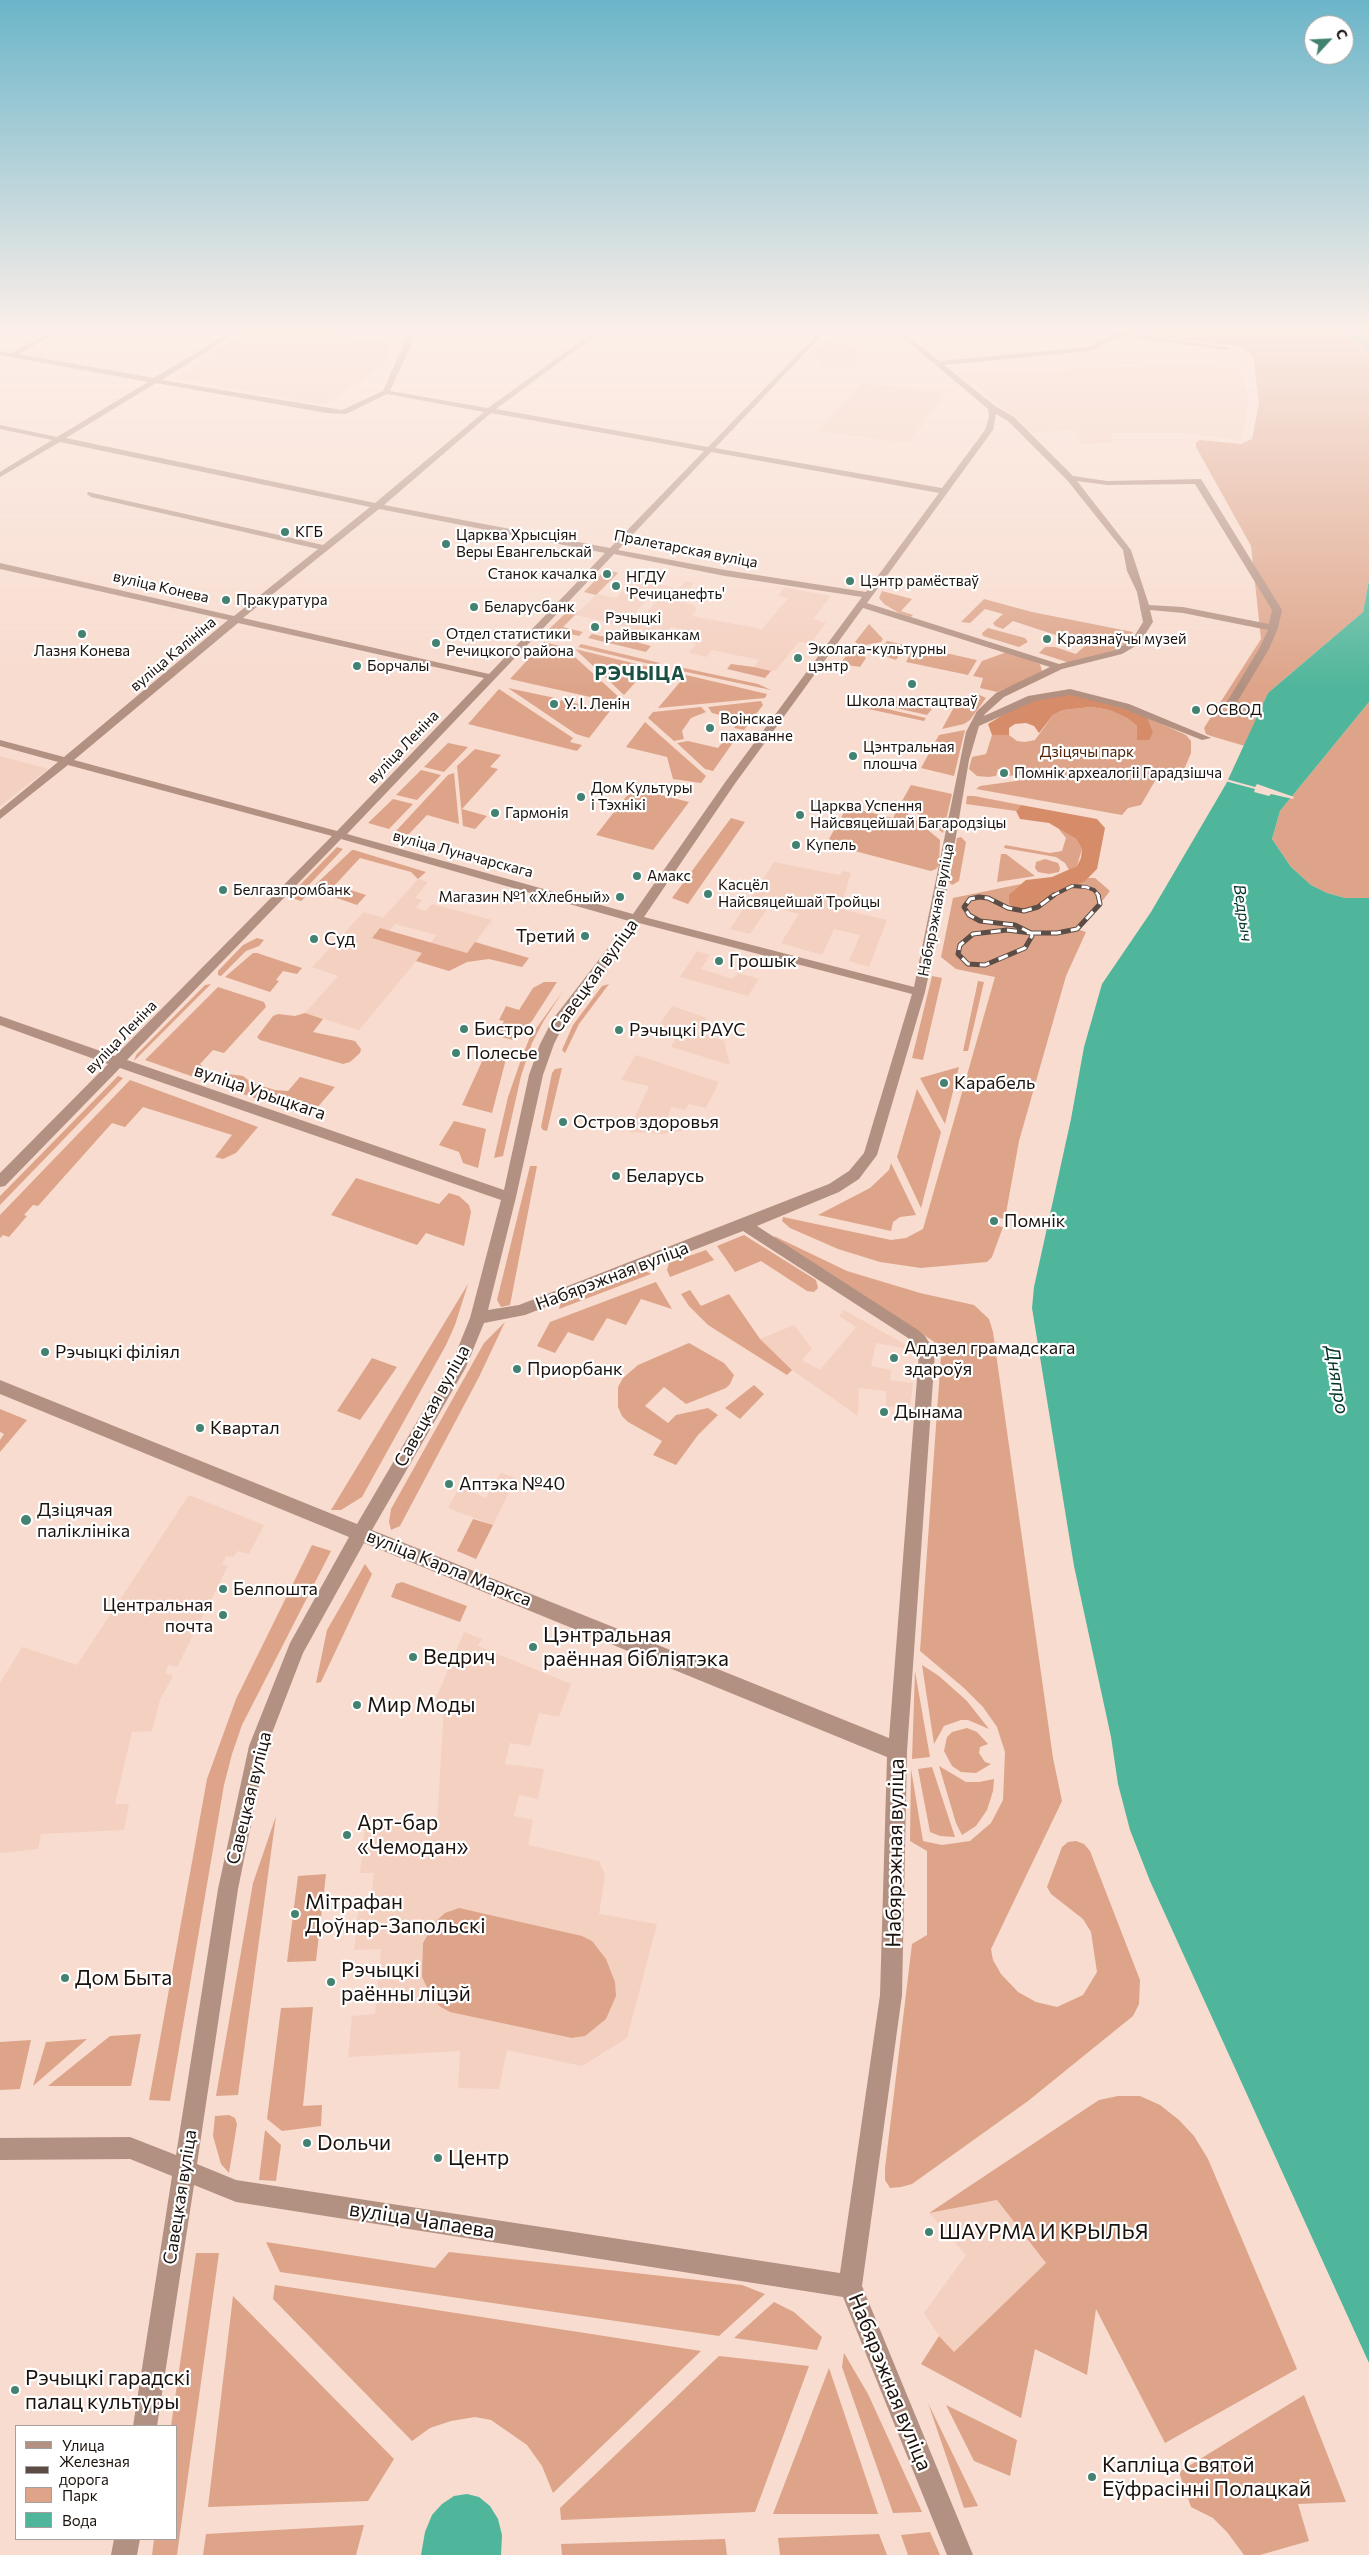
<!DOCTYPE html>
<html>
<head>
<meta charset="utf-8">
<style>
	body { margin:0 }
	#map { position:relative; width:1369px; height:2555px; overflow:hidden; background:#f8dccf; font-family:Commissioner,sans-serif }
	canvas { display:block }
	.legend { position:absolute; left:15px; top:2425px; width:162px; height:115px; box-sizing:border-box; background:#fff; border:1px solid #a4a09e; margin:0; padding:6px 9px; list-style:none; font-size:15px; color:#1b120d }
	.legend li { display:flex; align-items:center; gap:10px; height:25px }
	.legend b { width:25px; border:1px solid #a4a09e }
	.north { position:absolute; left:1304px; top:15px; width:50px; height:50px; box-sizing:border-box; background:#fff; border:1px solid #a4a09e; border-radius:50%; rotate:65deg; font-size:14px; font-weight:700; line-height:20px; text-align:center; color:#1b120d }
	.north::after { content:''; display:block; margin:auto; width:18px; height:22px; background:#438271; clip-path:polygon(50% 0,100% 100%,50% 72%,0 100%) }
</style>
</head>
<body>
<div id="map">
<canvas width="1369" height="2555"></canvas>
<ul class="legend">
<li><b style="height:6px;background:#b39182"></b>Улица</li>
<li><b style="height:6px;background:#5b4d46"></b>Железная дорога</li>
<li><b style="height:14px;background:#dda489"></b>Парк</li>
<li><b style="height:14px;background:#4fb69b"></b>Вода</li>
</ul>
<div class="north">С</div>
</div>
<script>
const ctx = document.querySelector('canvas').getContext('2d');
ctx.lineJoin = 'round';
function paint(path, color) {
  ctx.fillStyle = color;
  ctx.fill(path, 'evenodd');
}
function poly(rows) {
  const path = new Path2D();
  for (const r of rows) {
    path.moveTo(r[0], r[1]);
    for (let i = 2; i < r.length; i += 2) path.lineTo(r[i], r[i + 1]);
  }
  return path;
}
function stroke(path, color, width, dash) {
  ctx.strokeStyle = color;
  ctx.lineWidth = width;
  ctx.lineCap = dash ? 'butt' : 'round';
  ctx.setLineDash(dash || []);
  ctx.stroke(path);
}
function label(font, color, halo, rows, align = 'center') {
  ctx.font = font + ' Commissioner,sans-serif';
  ctx.lineWidth = 4.5;
  ctx.setLineDash([]);
  ctx.textBaseline = 'middle';
  ctx.strokeStyle = halo;
  ctx.fillStyle = color;
  for (const [text, x, y, turn = 0] of rows) {
    ctx.save();
    ctx.translate(x, y);
    ctx.rotate((+turn || 0) * Math.PI / 180);
    ctx.textAlign = isNaN(turn) ? turn : align;
    if (halo) ctx.strokeText(text, 0, 0);
    ctx.fillText(text, 0, 0);
    ctx.restore();
  }
}
paint(poly([
	[250,330,307,330,391,344,386,364,324,405,173,378],
	[822,342,859,346,855,370,822,368,816,360,804,358],
	[1184,365,1239,367,1249,400,1241,440,1185,433,1112,433,1112,443,1082,444,1073,430,1033,433,959,372],
	[862,383,945,393,909,443,817,431],
	[635,578,678,589,686,581,694,583,678,601,692,604,697,609,692,616,762,629,788,598,778,596,784,587,831,596,813,619,826,623,810,644,799,642,776,670,771,671,754,667,759,660,712,650,706,657,689,653,696,644,677,640,685,630,671,627,661,637,641,633,633,641,618,637,627,627,575,615,597,594,616,598],
	[649,589,664,593,638,621,629,619,648,599,642,597],
	[0,756,48,769,0,806],
	[774,862,839,875,843,871,851,873,840,909,887,920,869,967,849,961,860,935,834,929,822,955,781,943,799,914,769,906,750,934,730,929],
	[418,879,428,882,415,898,422,900,416,908,426,911,432,904,492,920,467,953,431,943,436,935,395,924,389,931,380,928,372,938,423,953,359,1030,305,1013,338,976,312,967,364,912,383,918],
	[697,951,710,955,701,969,733,979,738,973,759,979,748,996,680,977],
	[672,1006,707,1018,697,1032,724,1041,730,1065,671,1047,676,1038,655,1031],
	[636,1055,719,1082,706,1108,689,1104,685,1110,672,1107,664,1124,687,1130,663,1134,628,1132,649,1086,621,1080],
	[844,1310,915,1350,876,1343,871,1366,891,1370,890,1380,913,1383,910,1408,886,1406,886,1391,859,1388,858,1416,792,1370,760,1339,794,1325,812,1349,802,1360,820,1370,856,1327,839,1316],
	[501,1473,516,1478,493,1525,448,1508,460,1486,486,1498],
	[189,1495,264,1525,249,1554,237,1551,234,1557,226,1556,222,1564,228,1566,177,1667,169,1665,165,1673,173,1676,160,1700,152,1731,132,1732,115,1804,129,1804,124,1830,41,1834,38,1849,0,1853,0,1683,22,1647,77,1665],
	[464,1632,482,1639,478,1646,571,1684,559,1717,539,1713,530,1746,510,1743,505,1764,544,1769,538,1799,519,1795,514,1816,533,1820,528,1845,599,1861,605,1875,599,1914,657,1924,627,2038,582,2066,507,2050,499,2089,458,2088,460,2051,348,2057,352,2016,375,2014,381,1949,354,1950,359,1903,371,1902,374,1873,360,1873,366,1817,373,1817,372,1826,437,1825,444,1707,434,1703],
	[997,2200,1046,2263,954,2353,939,2336,924,2313,966,2255,929,2213]
]), '#f4d0c0');
paint(poly([
	[1147,330,1337,330,1357,341,1369,352,1369,580,1363,612,1268,693,1245,746,1211,736,1206,734,1204,728,1261,639,1251,546,1196,447,1196,442,1200,440,1241,444,1252,439,1259,403,1253,356,1243,348,1233,346,1169,338],
	[612,571,618,573,596,595,584,592,602,573],
	[882,591,912,599,901,611,913,615,911,617,899,613,884,604,879,598],
	[984,599,1032,612,1133,632,1128,643,1117,650,1070,663,1039,653,1045,647,1055,647,1076,654,1086,645,1013,621,1003,629,995,626,993,623,1003,614,985,609,970,623,961,622],
	[570,609,578,612,563,627,583,632,579,636,549,629],
	[869,624,883,639,881,642,860,646,855,642],
	[988,628,1025,638,1028,642,1019,647,983,636,982,633],
	[592,634,615,639,618,637,651,646,646,652,588,638],
	[887,641,906,645,896,660,887,657,881,648],
	[544,642,564,647,621,699,617,703,510,679],
	[581,644,660,663,658,666,578,647],
	[914,646,977,660,968,675,906,662],
	[575,649,649,667,624,695],
	[859,650,866,658,860,667,840,664,849,652],
	[1007,652,1040,664,1042,671,1025,681,997,692,980,688,983,678,973,676,982,661],
	[731,664,754,667,771,671,765,678,727,669],
	[679,667,758,684,771,690,677,670],
	[686,675,767,694,765,698,658,708],
	[508,688,555,698,551,705,556,706,561,700,610,711,589,738,576,734],
	[499,689,573,738,570,742,582,745,577,751,468,724],
	[977,694,986,698,970,720,964,724,942,729,958,700,968,702,973,695],
	[882,697,932,709,927,715,878,704],
	[761,701,763,705,744,730,734,728,740,720,712,713,708,707],
	[1369,702,1369,898,1345,898,1327,893,1311,885,1291,867,1272,839,1280,811],
	[861,703,926,718,924,721,859,707],
	[701,707,706,712,691,718,682,731,684,739,674,741,648,718,653,712],
	[1091,707,1109,710,1127,718,1137,726,1138,740,1147,717,1186,735,1191,741,1191,753,1180,779,1159,774,1141,805,1128,808,1122,815,976,789,980,786,1030,779,1029,774,1007,776,1007,769,998,769,996,776,988,777,977,776,969,769,972,757,986,754,992,735,1009,735,1017,741,1025,742,1035,740,1053,715,1063,710],
	[645,722,706,776,701,783,673,779,667,757,626,747],
	[965,730,954,776,921,768,939,735],
	[725,739,734,741,713,771,705,769,677,743,688,741,718,748],
	[448,743,468,747,444,772,424,767],
	[475,749,501,755,490,767,498,769,462,809,487,816,475,829,463,826,457,766],
	[421,770,441,775,417,800,396,795],
	[454,773,459,824,427,815,408,835,396,831,448,775],
	[911,785,952,794,943,833,902,801],
	[633,788,689,802,653,850,596,835],
	[967,796,974,796,1021,805,1016,811,966,804],
	[393,799,413,804,389,829,368,823],
	[899,806,940,840,939,865,936,869,931,871,843,848,829,839,847,807,893,818],
	[731,818,745,822,688,904,672,898],
	[1058,828,1076,839,1082,849,1077,866,1069,870,1065,863,1056,857,1004,848,1005,845,1050,853,1062,851,1066,838],
	[961,837,966,842,959,881,952,885,949,882,957,838],
	[337,847,343,849,306,888,306,896,301,901,295,899,295,890],
	[352,850,354,850,426,872,418,879,411,872,360,858,335,885,366,895,357,905,314,890,314,886],
	[1001,854,1006,854,1035,876,997,882],
	[1045,859,1058,863,1060,868,1059,872,1049,874,1038,872,1035,868,1036,862],
	[1088,878,1095,878,1110,891,1088,919,1084,918,1077,929,1086,932,1066,976,1019,1141,1005,1219,989,1216,988,1224,1003,1227,992,1257,987,1262,921,1268,880,1262,838,1249,790,1228,782,1221,783,1217,891,1240,906,1238,923,1229,995,977,956,969,941,957,953,898,1021,884,1009,894,1046,903,1058,892],
	[380,928,467,953,475,942,529,958,522,967,489,959,467,962,449,971,416,961,422,953,372,938],
	[257,938,264,940,259,946,246,951,221,976,218,975,218,971,243,945],
	[253,953,257,953,302,968,297,974,283,971,276,980,279,981,270,992,225,977],
	[932,976,942,978,923,1060,912,1058],
	[978,981,984,982,968,1051,963,1051],
	[544,982,557,982,532,1021,513,1040,497,1036,504,1021,499,1020,506,1006,519,1010,533,988],
	[211,984,134,1061,136,1055,205,985],
	[609,984,579,1024,565,1053,562,1050,573,1025,602,986],
	[218,987,264,1002,266,1007,224,1053,213,1050,200,1064,207,1071,243,1076,252,1083,275,1090,288,1091,300,1077,335,1087,309,1117,145,1060],
	[563,991,543,1022,532,1043,521,1076,503,1156,494,1158,508,1097,522,1057,530,1037],
	[305,1013,323,1019,313,1032,355,1041,361,1049,360,1053,350,1062,343,1064,260,1040,257,1037,273,1016,278,1014,295,1016],
	[485,1055,506,1059,492,1113,462,1105],
	[959,1067,945,1124,920,1078],
	[562,1068,547,1131,543,1130,541,1127,552,1073,555,1069],
	[118,1076,123,1078,0,1205,0,1196],
	[130,1080,258,1127,236,1153,223,1159,215,1157,232,1135,143,1107,125,1127,112,1123,38,1206,33,1205,24,1215,27,1216,9,1237,3,1235,0,1238,0,1215],
	[917,1089,941,1132,921,1208,897,1157],
	[454,1121,486,1129,478,1168,463,1163,459,1152,439,1145],
	[891,1163,916,1215,900,1217,893,1222,891,1231,818,1215,870,1188,889,1170],
	[530,1166,537,1166,510,1305,501,1307,497,1300],
	[356,1178,439,1204,449,1193,459,1196,469,1205,471,1212,464,1246,426,1233,417,1245,331,1215],
	[744,1235,816,1280,818,1288,814,1292,807,1291,761,1261,735,1272,717,1246],
	[774,1236,847,1271,920,1293,974,1305,989,1319,993,1332,1053,1758,1062,1801,991,1949,993,1960,1001,1974,1018,1992,1036,2002,1057,2007,1083,1995,1097,1972,1091,1932,1083,1919,1051,1894,1047,1887,1062,1847,1068,1842,1076,1841,1084,1844,1090,1851,1140,1980,1139,2004,1133,2016,1028,2101,912,2184,901,2187,890,2188,885,2180,885,2168,912,1944,927,1935,927,1851,910,1841,911,1769,923,1841,942,1845,970,1841,991,1823,1003,1800,1005,1752,997,1727,983,1707,964,1688,920,1651,941,1356,939,1349,933,1341,776,1240],
	[706,1250,714,1260,670,1277,667,1270,669,1263],
	[644,1270,651,1274,559,1309,561,1301],
	[656,1282,672,1309,641,1299,626,1325,607,1318,593,1341,568,1332,555,1353,537,1346,550,1322],
	[468,1284,455,1325,446,1345,362,1497,341,1510,331,1510],
	[690,1290,701,1306,729,1294,760,1339,792,1370,787,1375,708,1325,689,1306,681,1294],
	[505,1322,479,1377,400,1526,391,1530,389,1522,391,1509,484,1343],
	[689,1343,724,1363,734,1375,730,1384,726,1388,686,1404,664,1387,645,1406,668,1423,676,1415,708,1408,718,1415,698,1435,676,1465,653,1455,662,1441,628,1422,622,1416,618,1407,618,1387,623,1378,638,1365],
	[372,1358,397,1367,360,1420,337,1411],
	[754,1385,764,1394,740,1419,725,1408],
	[0,1409,27,1420,0,1452,0,1440,4,1434,0,1432],
	[473,1519,493,1525,476,1559,457,1551],
	[312,1545,331,1551,242,1725,232,1754,224,1785,170,2101,149,2100,207,1779,236,1699],
	[365,1564,372,1574,321,1682,316,1683,327,1630],
	[402,1582,467,1606,460,1622,391,1597,396,1584],
	[922,1665,939,1676,967,1701,989,1729,968,1720,961,1720,944,1726,934,1744],
	[915,1671,930,1757,912,1759],
	[967,1728,977,1732,988,1744,980,1747,979,1753,985,1762,991,1764,976,1773,961,1772,952,1766,944,1751,947,1737,952,1732],
	[939,1766,966,1782,979,1782,994,1779,993,1791,987,1810,976,1826,962,1835,956,1823],
	[932,1767,955,1837,940,1836,930,1832,918,1769],
	[276,1816,238,2095,216,2096,253,1883],
	[326,1874,316,1961,287,1962,298,1876],
	[459,1908,582,1936,592,1941,606,1959,615,1982,616,1996,606,2019,585,2036,572,2038,450,2012,441,2007,433,2000,422,1977,423,1943,435,1922,445,1913],
	[313,2007,303,2106,322,2105,321,2126,282,2131,267,2119,281,2008],
	[141,2034,131,2086,48,2086,110,2036],
	[87,2039,33,2086,46,2042],
	[31,2040,20,2089,0,2090,0,2042],
	[1118,2096,1140,2096,1160,2105,1179,2120,1194,2136,1208,2159,1297,2369,1165,2443,1096,2309,1087,2375,1035,2349,1021,2418,921,2364,939,2336,954,2352,1046,2263,997,2200,929,2213,1099,2100],
	[229,2115,235,2118,237,2124,229,2173,221,2164,213,2136,215,2116],
	[265,2130,281,2145,276,2181,259,2180],
	[266,2242,435,2268,449,2252,742,2285,765,2294,719,2336,280,2272],
	[196,2253,219,2253,177,2555,152,2555,154,2539,176,2539,176,2426,171,2426],
	[275,2285,701,2351,553,2493,542,2466,527,2445,491,2420,475,2417,451,2421,430,2428,412,2441,273,2299],
	[233,2296,394,2459,368,2501,208,2507],
	[774,2302,794,2312,822,2337,817,2350,734,2338],
	[844,2353,868,2394,922,2512,893,2513,842,2367],
	[719,2356,809,2366,755,2512,561,2520,560,2508],
	[829,2368,878,2514,773,2514],
	[1304,2395,1346,2502,1298,2504,1309,2541,1260,2555,1244,2555,1227,2532,1213,2518,1191,2507,1179,2472],
	[928,2403,978,2506,964,2508],
	[946,2405,1017,2440,1010,2476,974,2461],
	[364,2525,356,2555,203,2555,206,2534],
	[930,2532,940,2555,908,2555,901,2535],
	[879,2534,887,2555,780,2555,778,2538],
	[725,2539,727,2555,562,2555,561,2544]
]), '#dda489');
paint(poly([
	[1070,693,1095,698,1147,717,1153,733,1149,740,1137,740,1137,726,1127,718,1109,710,1091,707,1063,710,1053,715,1039,733,1034,726,1026,723,1015,724,1009,728,1009,735,992,735,988,724,1016,707,1030,701],
	[1021,805,1097,819,1105,828,1097,869,1085,881,1058,892,1038,907,1024,911,1015,910,1009,903,1009,894,1026,880,1052,877,1077,866,1081,858,1082,849,1076,839,1049,823,1020,819,1016,811]
]), '#d78c69');
paint(poly([
	[1337,330,1356,330,1368,336,1369,330,1369,352,1357,341],
	[1369,580,1369,702,1280,811,1272,839,1291,867,1311,885,1327,893,1345,898,1369,898,1369,2363,1150,1881,1130,1830,1118,1784,1111,1737,1074,1566,1032,1308,1034,1287,1071,1119,1084,1047,1102,984,1151,912,1226,784,1268,693,1363,612],
	[467,2494,479,2497,490,2506,498,2519,502,2535,501,2555,421,2555,425,2532,432,2515,442,2504,454,2496]
]), '#4fb69b');
paint(poly([
	[1226,779,1255,787,1257,784,1294,797,1293,799,1271,794,1269,796,1254,792,1255,789,1225,781]
]), '#f8dccf');
paint(poly([
	[54,330,61,330,19,354,154,378,234,330,241,330,162,380,342,410,383,391,405,341,407,330,413,330,413,341,390,391,488,408,596,330,603,330,496,409,708,447,821,330,827,330,715,448,942,488,985,430,989,417,988,409,894,330,901,330,939,361,1089,347,1113,335,1087,330,1119,332,1131,330,1128,333,1231,348,1227,350,1121,336,1091,351,944,365,995,406,1014,417,1073,476,1107,481,1201,479,1282,610,1278,628,1269,649,1234,707,1225,705,1259,649,1268,630,1183,613,1150,610,1153,622,1139,644,1122,654,1062,669,1004,697,985,714,984,716,1028,696,1070,689,1129,704,1211,738,1202,740,1121,708,1070,695,1035,701,979,726,969,760,947,889,925,992,877,1155,859,1179,839,1192,757,1226,918,1330,925,1336,935,1352,907,1751,902,1995,862,2286,973,2555,947,2555,843,2297,236,2202,194,2185,157,2426,133,2426,172,2176,130,2159,0,2160,0,2138,130,2137,176,2155,218,1889,249,1746,290,1643,349,1537,0,1394,0,1380,357,1524,453,1360,470,1318,501,1200,120,1068,5,1186,0,1187,0,1173,108,1064,0,1025,0,1016,115,1056,332,836,68,765,0,819,0,810,58,762,0,746,0,740,64,757,228,620,0,569,0,563,234,616,318,549,91,497,87,494,88,492,323,545,370,507,60,442,0,477,0,472,52,440,0,429,0,425,57,437,148,382,0,355,0,351,11,353,54,330],
	[156,383,327,413,346,414,387,394,484,412,375,503,66,438,156,383],
	[491,413,704,451,610,548,384,505,491,413],
	[996,414,1008,421,1067,480,1123,550,1127,571,1137,592,1143,622,1132,640,1116,650,1059,664,867,603,993,430,996,414],
	[711,452,939,493,866,592,725,570,618,550,711,452],
	[1077,481,1107,485,1195,484,1272,610,1269,624,1183,607,1149,605,1131,550,1077,481],
	[379,509,605,553,489,674,243,618,379,509],
	[614,554,725,576,862,597,726,781,633,914,347,834,614,554],
	[863,608,1050,667,996,693,977,711,966,732,914,987,644,917,734,785,863,608],
	[238,623,484,678,337,831,74,760,238,623],
	[341,839,629,921,553,1019,540,1044,529,1075,504,1190,127,1060,341,839],
	[639,923,912,994,864,1153,849,1171,829,1184,519,1305,488,1310,516,1197,543,1075,554,1044,564,1024,639,923],
	[743,1231,908,1338,919,1353,889,1738,372,1530,466,1367,484,1323,525,1315,743,1231],
	[364,1543,887,1757,880,1995,840,2273,236,2180,197,2164,238,1889,267,1746,303,1653,364,1543],
	[114,2539,140,2539,137,2555,111,2555,114,2539]
]), '#b39182');
const railFar1 = poly([
	[1052,896,1072,886,1086,887,1094,890,1099,896]
]);
const rail = poly([
	[1007,930,1031,933,1032,936,1025,948,985,965,968,964,958,954,960,945,973,934,1007,930],
	[1031,933,1015,925,980,921,969,915,964,907,970,899,979,897,988,898,1008,908,1024,911,1038,907,1054,895],
	[1031,933,1057,933,1077,929,1100,904,1098,895]
]);
stroke(railFar1, '#5b4d46', 4);
stroke(rail, '#5b4d46', 5);
stroke(railFar1, '#fff', 2.5, [8]);
stroke(rail, '#fff', 3, [10]);
const sky = ctx.createLinearGradient(0, 0, 0, 687);
sky.addColorStop(0, '#6bb5c9');
sky.addColorStop(0.48, '#fcefe9');
sky.addColorStop(1, '#fcefe900');
ctx.fillStyle = sky;
ctx.fillRect(0, 0, 1369, 687);
for (const [x, y, r, color] of [
	[285,532,5,"#438271"],
	[446,544,5,"#438271"],
	[607,574,5,"#438271"],
	[850,581,5,"#438271"],
	[616,586,5,"#438271"],
	[226,600,5,"#438271"],
	[474,607,5,"#438271"],
	[595,627,5,"#438271"],
	[82,634,5,"#438271"],
	[1047,639,5,"#438271"],
	[436,643,5,"#438271"],
	[798,658,5,"#438271"],
	[357,666,5,"#438271"],
	[912,684,5,"#438271"],
	[554,704,5,"#438271"],
	[1196,710,5,"#438271"],
	[710,728,5,"#438271"],
	[853,756,5,"#438271"],
	[1004,773,5,"#438271"],
	[581,797,5,"#438271"],
	[495,813,5,"#438271"],
	[800,815,5,"#438271"],
	[796,845,5,"#438271"],
	[637,876,5,"#438271"],
	[223,890,5,"#438271"],
	[708,894,5,"#438271"],
	[620,897,5,"#438271"],
	[585,936,5,"#438271"],
	[314,939,5,"#438271"],
	[719,961,5,"#438271"],
	[464,1029,5,"#438271"],
	[619,1030,5,"#438271"],
	[456,1053,5,"#438271"],
	[944,1083,5,"#438271"],
	[563,1122,5,"#438271"],
	[616,1176,5,"#438271"],
	[994,1221,5,"#438271"],
	[45,1352,5,"#438271"],
	[894,1358,5,"#438271"],
	[517,1369,5,"#438271"],
	[884,1412,5,"#438271"],
	[200,1428,5,"#438271"],
	[449,1484,5,"#438271"],
	[26,1520,6,"#438271"],
	[223,1589,5,"#438271"],
	[223,1615,5,"#438271"],
	[533,1647,5,"#438271"],
	[413,1657,5,"#438271"],
	[357,1705,5,"#438271"],
	[347,1835,5,"#438271"],
	[295,1914,5,"#438271"],
	[65,1978,5,"#438271"],
	[331,1982,5,"#438271"],
	[307,2143,5,"#438271"],
	[438,2158,5,"#438271"],
	[929,2232,5,"#438271"],
	[15,2390,5,"#438271"],
	[1092,2477,5,"#438271"]
]) {
  const dot = new Path2D();
  dot.arc(x, y, r, 0, 2 * Math.PI);
  ctx.fillStyle = color;
  ctx.fill(dot);
  stroke(dot, '#fff', 2);
}
label('15px', '#1b120d', '#fff', [
	["КГБ",295,532],
	["Царква Хрысціян",456,535],
	["Веры Евангельскай",456,552],
	["Станок качалка",597,574,"right"],
	["НГДУ",626,577],
	["'Речицанефть'",626,594],
	["Цэнтр рамёстваў",860,581],
	["Пракуратура",236,600],
	["Беларусбанк",484,607],
	["Рэчыцкі",605,618],
	["райвыканкам",605,635],
	["Отдел статистики",446,634],
	["Речицкого района",446,651],
	["Краязнаўчы музей",1057,639],
	["Эколага-культурны",808,649],
	["цэнтр",808,666],
	["Лазня Конева",82,651,"center"],
	["Борчалы",367,666],
	["Школа мастацтваў",912,701,"center"],
	["У. І. Ленін",564,704],
	["ОСВОД",1206,710],
	["Воінскае",720,719],
	["пахаванне",720,736],
	["Цэнтральная",863,747],
	["плошча",863,764],
	["Помнік археалогіі Гарадзішча",1014,773],
	["Дом Культуры",591,788],
	["і Тэхнікі",591,805],
	["Царква Успення",810,806],
	["Найсвяцейшай Багародзіцы",810,823],
	["Гармонія",505,813],
	["Купель",806,845],
	["Амакс",647,876],
	["Касцёл",718,885],
	["Найсвяцейшай Тройцы",718,902],
	["Белгазпромбанк",233,890],
	["Магазин №1 «Хлебный»",610,897,"right"]
], 'left');
label('15px', '#1b120d', '#fff', [
	["Пралетарская вуліца",686,549,11],
	["вуліца Конева",161,587,13],
	["вуліца Калініна",173,654,-40],
	["вуліца Леніна",403,747,-46],
	["вуліца Луначарскага",463,854,15],
	["Набярэжная вуліца",936,910,-79],
	["вуліца Леніна",121,1037,-46]
]);
label('15px', '#532308', '#fff', [
	["Дзіцячы парк",1087,752]
]);
label('italic 16px', '#023328', '#fff', [
	["Ведрыч",1243,913,82]
]);
label('18px', '#1b120d', '#fff', [
	["Третий",575,936,"right"],
	["Суд",324,939],
	["Грошык",729,961],
	["Бистро",474,1029],
	["Рэчыцкі РАУС",629,1030],
	["Полесье",466,1053],
	["Карабель",954,1083],
	["Остров здоровья",573,1122],
	["Беларусь",626,1176],
	["Помнік",1004,1221],
	["Аддзел грамадскага",904,1348],
	["здароўя",904,1369],
	["Рэчыцкі філіял",55,1352],
	["Приорбанк",527,1369],
	["Дынама",894,1412],
	["Квартал",210,1428],
	["Аптэка №40",459,1484],
	["Дзіцячая",37,1510],
	["паліклініка",37,1531],
	["Белпошта",233,1589],
	["Центральная",213,1605,"right"],
	["почта",213,1626,"right"]
], 'left');
label('18px', '#1b120d', '#fff', [
	["Савецкая вуліца",594,976,-54],
	["вуліца Урыцкага",260,1092,19],
	["Набярэжная вуліца",612,1276,-21],
	["Савецкая вуліца",432,1406,-61],
	["вуліца Карла Маркса",449,1568,22],
	["Савецкая вуліца",249,1798,-76],
	["Савецкая вуліца",180,2197,-81]
]);
ctx.letterSpacing = '1px';
label('bold 19px', '#1a4f41', '#fff', [
	["РЭЧЫЦА",640,674]
]);
ctx.letterSpacing = '0px';
label('italic 19px', '#023328', '#fff', [
	["Дняпро",1337,1380,81]
]);
label('21px', '#1b120d', '#fff', [
	["Цэнтральная",543,1635],
	["раённая бібліятэка",543,1659],
	["Ведрич",423,1657],
	["Мир Моды",367,1705],
	["Арт-бар",357,1823],
	["«Чемодан»",357,1847],
	["Мітрафан",305,1902],
	["Доўнар-Запольскі",305,1926],
	["Рэчыцкі",341,1970],
	["раённы ліцэй",341,1994],
	["Дом Быта",75,1978],
	["Doльчи",317,2143],
	["Центр",448,2158],
	["ШАУРМА И КРЫЛЬЯ",939,2232],
	["Рэчыцкі гарадскі",25,2378],
	["палац культуры",25,2402],
	["Капліца Святой",1102,2465],
	["Еўфрасінні Полацкай",1102,2489]
], 'left');
label('21px', '#1b120d', '#fff', [
	["Набярэжная вуліца",895,1853,-89],
	["вуліца Чапаева",422,2220,9],
	["Набярэжная вуліца",890,2382,68]
]);
</script>
</body>
</html>
